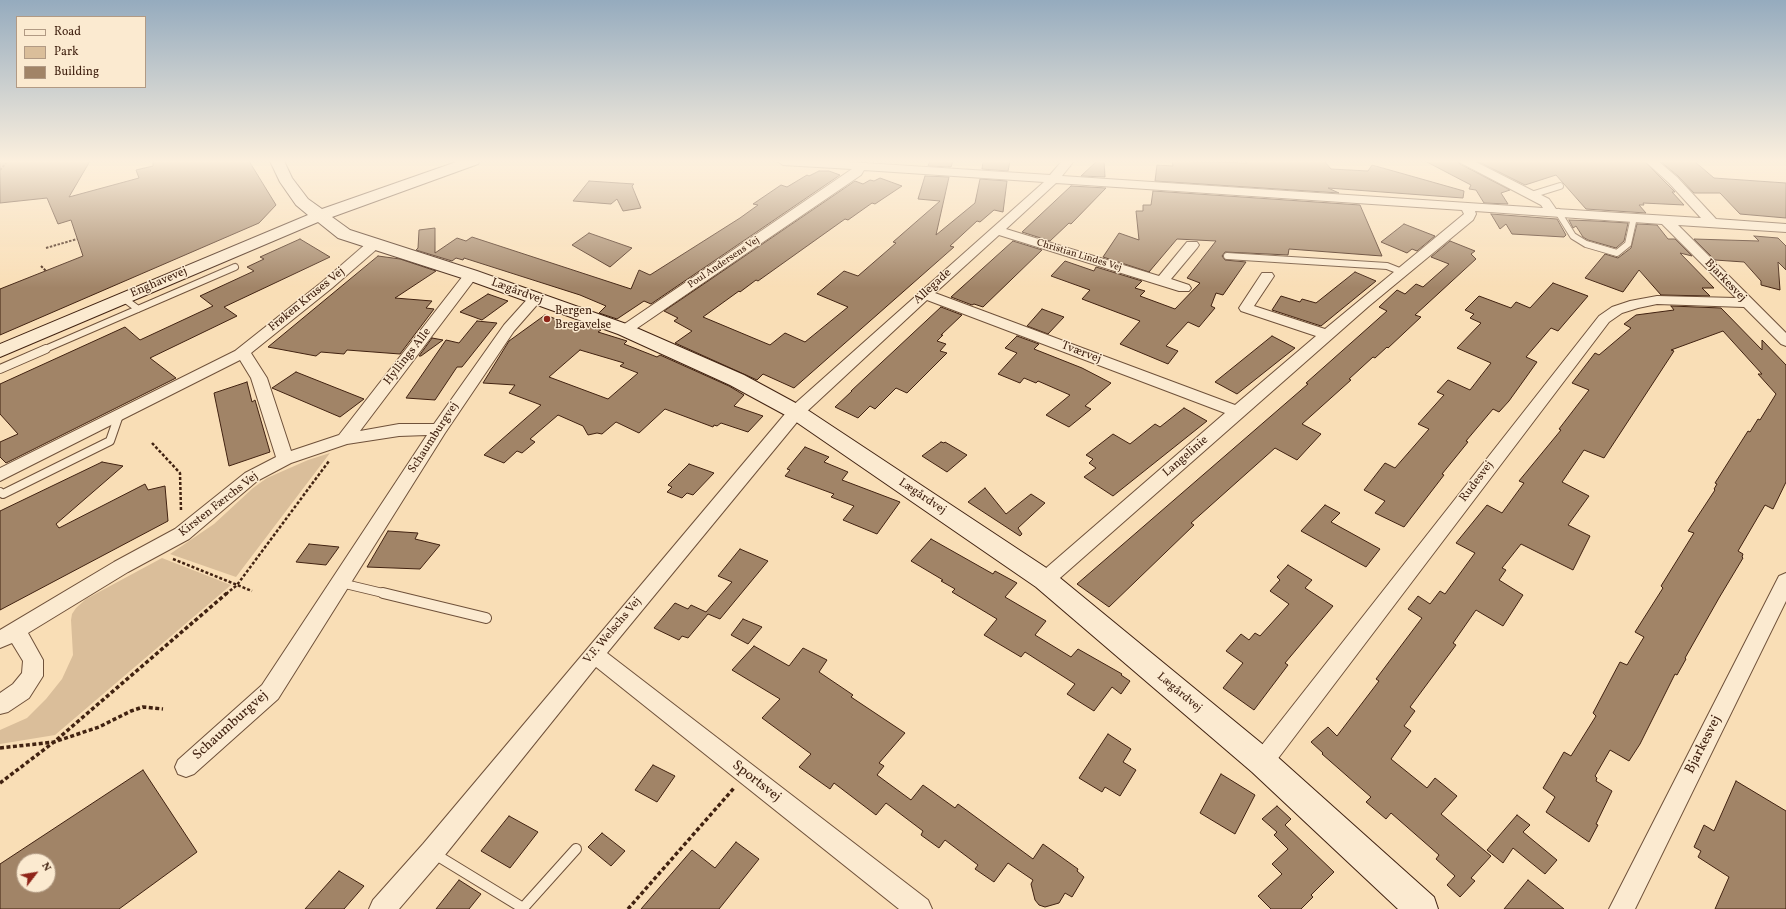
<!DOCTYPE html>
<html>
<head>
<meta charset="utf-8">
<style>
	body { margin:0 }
	#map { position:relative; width:1786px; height:909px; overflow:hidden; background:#f9deb6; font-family:Vollkorn,serif }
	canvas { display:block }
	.legend { position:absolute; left:16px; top:16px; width:130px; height:72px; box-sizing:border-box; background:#fbead0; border:1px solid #b19a84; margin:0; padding:5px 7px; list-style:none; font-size:12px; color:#412211 }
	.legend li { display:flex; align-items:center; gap:8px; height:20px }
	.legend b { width:20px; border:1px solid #b19a84 }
	.north { position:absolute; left:16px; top:853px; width:40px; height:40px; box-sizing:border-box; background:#fbead0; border:1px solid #b19a84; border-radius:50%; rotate:59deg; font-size:11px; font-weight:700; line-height:16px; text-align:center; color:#412211 }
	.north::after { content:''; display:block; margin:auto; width:14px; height:18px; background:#8f2418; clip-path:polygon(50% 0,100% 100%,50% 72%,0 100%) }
</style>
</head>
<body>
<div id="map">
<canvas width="1786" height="909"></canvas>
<ul class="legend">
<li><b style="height:5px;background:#fbead0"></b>Road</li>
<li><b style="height:11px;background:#dabe9a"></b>Park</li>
<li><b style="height:11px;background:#a18467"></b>Building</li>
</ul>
<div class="north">N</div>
</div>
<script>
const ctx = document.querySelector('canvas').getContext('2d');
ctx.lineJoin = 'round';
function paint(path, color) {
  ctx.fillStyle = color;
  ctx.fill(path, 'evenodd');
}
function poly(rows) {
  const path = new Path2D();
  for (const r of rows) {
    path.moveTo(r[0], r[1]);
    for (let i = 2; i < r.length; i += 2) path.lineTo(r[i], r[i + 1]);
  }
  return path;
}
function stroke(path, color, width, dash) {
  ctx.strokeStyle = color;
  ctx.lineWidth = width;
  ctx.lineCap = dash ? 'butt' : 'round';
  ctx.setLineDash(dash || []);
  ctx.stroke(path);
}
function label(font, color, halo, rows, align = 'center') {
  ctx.font = font + ' Vollkorn,serif';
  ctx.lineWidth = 3;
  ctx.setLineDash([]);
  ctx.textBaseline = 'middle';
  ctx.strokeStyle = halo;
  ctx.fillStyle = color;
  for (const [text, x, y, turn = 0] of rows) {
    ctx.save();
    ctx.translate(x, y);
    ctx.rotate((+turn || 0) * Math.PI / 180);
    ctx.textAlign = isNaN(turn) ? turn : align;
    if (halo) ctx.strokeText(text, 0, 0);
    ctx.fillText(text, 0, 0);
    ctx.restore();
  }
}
paint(poly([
	[330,453,236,577,170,554,214,524,253,488,267,478,308,460],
	[162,558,231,585,55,735,0,744,0,730,27,718,46,699,62,679,73,655,71,620,72,614,76,608,86,599]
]), '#dabe9a');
const building = poly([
	[0,161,90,161,69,197,139,178,136,170,153,166,153,161,249,161,276,205,259,223,0,335,0,289,83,256,71,220,58,224,47,198,0,203,0,161],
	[930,161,953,161,951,167,928,166,930,161],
	[983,161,1010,161,1008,171,982,169,983,161],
	[1097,161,1104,161,1105,177,1081,176,1097,161],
	[1172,161,1247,163,1246,161,1324,161,1331,169,1368,171,1372,165,1464,191,1463,198,1328,188,1339,193,1155,181,1157,165,1173,166,1172,161],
	[1425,161,1458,161,1460,164,1510,190,1501,193,1508,204,1484,203,1476,190,1469,189,1471,185,1425,161],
	[1477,161,1644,161,1675,192,1672,192,1684,205,1643,203,1644,205,1639,205,1646,213,1586,209,1556,175,1525,185,1477,161],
	[1660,161,1694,161,1714,178,1786,183,1786,218,1740,214,1720,193,1694,193,1678,176,1660,161],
	[819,171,829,171,840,175,651,304,644,301,617,319,599,313,606,306,580,295,464,258,463,260,456,258,452,261,416,250,418,248,419,230,435,228,435,253,457,238,466,241,472,237,631,289,639,270,650,275,740,218,758,205,753,204,781,185,787,187,807,175,809,176,819,171],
	[925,176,949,177,936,235,975,203,980,179,1007,181,1003,212,994,210,980,222,977,221,950,246,954,247,794,388,763,374,757,380,675,343,692,331,674,321,678,318,664,311,855,181,863,184,870,180,874,181,880,178,902,186,875,204,872,203,848,220,845,219,758,281,756,280,740,292,739,291,703,317,770,345,785,333,805,342,848,307,817,294,844,271,858,276,896,243,893,242,940,201,918,199,925,176],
	[589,181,634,184,632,186,641,208,623,211,617,199,611,204,573,201,589,181],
	[1071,186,1106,188,1071,224,1069,223,1050,241,1022,232,1071,186],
	[1153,191,1360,205,1382,256,1289,249,1288,255,1225,252,1222,256,1225,260,1246,262,1223,295,1216,293,1211,306,1215,308,1199,327,1188,322,1166,346,1178,351,1168,364,1120,344,1140,321,1082,299,1090,290,1051,276,1065,261,1094,271,1096,267,1142,281,1135,288,1145,291,1140,296,1175,309,1200,283,1187,278,1216,241,1177,239,1149,272,1103,257,1119,233,1139,240,1136,211,1143,211,1143,205,1151,205,1153,191],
	[1491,214,1557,219,1566,235,1564,237,1512,234,1506,224,1500,229,1491,214],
	[1569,220,1596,221,1628,223,1624,241,1616,248,1588,240,1583,237,1576,226,1573,228,1569,220],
	[1404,224,1435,236,1417,251,1412,249,1407,253,1381,242,1404,224],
	[1637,224,1657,225,1668,239,1675,239,1692,256,1680,253,1714,288,1702,288,1710,296,1661,295,1639,270,1623,292,1585,278,1605,254,1618,258,1631,248,1637,224],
	[589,233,632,248,610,267,572,245,589,233],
	[1754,236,1778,238,1786,246,1786,270,1778,262,1780,290,1761,285,1761,281,1744,262,1715,260,1694,239,1759,241,1754,236],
	[300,239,330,257,224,307,237,316,150,358,176,378,6,463,0,457,0,442,18,434,0,414,0,384,125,327,140,340,213,306,200,296,254,271,247,267,264,259,260,257,300,239],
	[1013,241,1042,250,983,307,974,304,972,305,951,297,1013,241],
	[1450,241,1475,251,1471,254,1476,259,1415,315,1421,317,1388,348,1387,347,1375,358,1373,357,1349,379,1351,380,1302,424,1321,434,1297,460,1275,448,1191,523,1194,525,1109,607,1077,584,1308,384,1306,383,1387,311,1379,307,1397,290,1405,294,1416,284,1423,287,1449,264,1431,257,1450,241],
	[378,256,400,259,436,271,395,298,432,301,426,308,434,309,400,354,347,350,344,354,321,352,316,356,268,347,378,256],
	[1355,272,1376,281,1321,326,1272,310,1281,296,1300,302,1302,299,1316,303,1355,272],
	[1553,283,1588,296,1558,331,1551,328,1526,357,1537,362,1509,401,1499,412,1493,409,1466,441,1468,442,1442,474,1444,475,1404,527,1375,513,1385,501,1364,490,1385,463,1395,468,1429,429,1418,424,1444,395,1437,392,1448,380,1470,390,1491,363,1457,348,1481,323,1470,318,1474,314,1465,310,1479,296,1511,308,1516,302,1530,308,1553,283],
	[488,294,508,301,482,320,460,312,488,294],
	[1671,306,1721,308,1762,350,1762,340,1786,365,1786,482,1773,509,1765,505,1738,551,1743,554,1742,557,1743,558,1719,598,1685,658,1686,659,1677,675,1675,674,1640,744,1629,761,1610,750,1595,776,1597,778,1596,781,1612,791,1596,824,1598,825,1589,842,1546,812,1555,797,1543,788,1564,752,1571,756,1596,716,1593,713,1620,662,1627,665,1644,637,1635,632,1663,588,1661,586,1694,533,1688,531,1715,490,1714,489,1717,484,1715,483,1748,431,1750,432,1758,419,1760,420,1776,394,1758,374,1762,374,1723,331,1671,350,1674,351,1604,458,1584,450,1562,482,1589,496,1568,525,1590,536,1573,570,1521,544,1502,568,1506,570,1499,580,1523,595,1503,626,1476,610,1453,643,1456,645,1410,707,1415,711,1404,726,1411,731,1391,759,1427,788,1435,778,1457,796,1441,814,1491,856,1471,878,1475,881,1460,897,1447,885,1455,876,1436,859,1439,855,1391,813,1386,819,1366,802,1371,797,1322,754,1323,753,1311,742,1328,727,1337,736,1379,681,1376,679,1422,618,1408,609,1418,596,1430,604,1440,591,1445,594,1475,553,1456,543,1487,505,1502,513,1524,483,1519,481,1561,430,1559,429,1589,390,1572,383,1595,353,1599,355,1631,328,1624,324,1636,315,1674,310,1671,306],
	[941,307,962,315,941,335,943,335,937,341,946,344,940,351,947,353,907,393,896,388,875,409,870,406,858,418,835,407,852,391,851,391,941,307],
	[1042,309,1064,317,1048,334,1027,326,1042,309],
	[545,315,581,328,586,324,601,330,598,332,627,341,624,344,657,357,660,355,729,386,744,395,734,406,763,416,748,432,721,423,717,426,714,425,713,427,665,409,639,433,616,422,602,434,597,433,588,435,583,426,558,415,530,439,535,442,522,453,517,451,504,463,484,455,541,405,509,393,515,385,483,383,509,341,545,315],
	[580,350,624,363,620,366,638,373,608,399,549,377,580,350],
	[477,321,497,323,462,367,457,367,435,400,406,398,446,340,459,343,477,321],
	[1017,336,1039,344,1034,349,1082,368,1111,383,1085,406,1091,409,1069,427,1046,415,1070,395,1038,381,1036,383,1024,378,1020,383,998,374,1017,353,1005,348,1017,336],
	[1272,336,1295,348,1237,394,1215,382,1272,336],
	[432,338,443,340,421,356,419,356,432,338],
	[296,372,364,399,340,417,272,388,296,372],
	[247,382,252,402,255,400,270,452,229,466,214,393,247,382],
	[1184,408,1207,421,1113,496,1084,477,1096,468,1089,463,1093,459,1086,455,1113,434,1130,444,1155,424,1160,427,1184,408],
	[941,442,944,443,945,442,967,455,947,472,922,456,941,442],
	[805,447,829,457,824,462,848,472,842,480,900,502,877,534,843,520,854,506,831,497,834,494,785,476,790,470,787,469,805,447],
	[102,462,123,466,56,524,59,528,145,484,148,490,165,486,168,521,0,610,0,511,102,462],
	[689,464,714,473,693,495,687,493,682,498,667,492,672,487,668,485,689,464],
	[985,488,1006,514,1031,494,1045,503,1018,528,1022,534,1020,536,968,502,985,488],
	[1325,505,1340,513,1331,522,1380,549,1366,567,1301,531,1325,505],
	[388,531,418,533,415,539,440,545,420,569,367,567,388,531],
	[931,539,993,574,995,571,1017,583,1005,597,1046,621,1035,635,1071,657,1078,649,1122,674,1121,675,1130,681,1121,694,1112,687,1094,711,1067,694,1075,684,1025,652,1021,657,984,635,997,619,952,592,955,589,941,581,943,580,911,561,931,539],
	[309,544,339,547,326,565,296,562,309,544],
	[740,549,768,561,720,619,708,614,688,638,682,636,679,640,654,628,675,603,688,609,691,605,706,612,732,582,718,576,740,549],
	[1288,565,1312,580,1305,588,1333,606,1285,663,1288,665,1254,710,1223,688,1243,663,1226,651,1241,634,1249,640,1255,633,1260,636,1289,604,1270,591,1280,580,1277,577,1288,565],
	[743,619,762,627,748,644,731,635,743,619],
	[754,646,789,666,803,648,827,660,819,672,853,695,851,697,905,733,879,763,884,766,877,775,911,800,923,785,955,808,958,804,1033,859,1043,844,1078,869,1077,871,1084,877,1072,897,1065,893,1059,903,1045,907,1039,905,1035,900,1031,884,1033,880,1008,863,994,882,975,869,978,865,945,840,939,848,921,835,923,831,886,803,876,815,834,783,830,789,799,767,811,754,762,718,780,699,732,670,754,646],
	[1108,734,1131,749,1123,762,1136,770,1120,796,1105,787,1102,792,1079,778,1108,734],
	[653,765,675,776,657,802,635,790,653,765],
	[143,770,197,852,119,909,0,909,0,864,143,770],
	[24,861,48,861,48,885,24,885,24,861],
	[1221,774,1255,795,1235,834,1200,813,1221,774],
	[1736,781,1786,811,1786,909,1715,909,1729,877,1698,857,1701,851,1694,847,1704,825,1714,831,1736,781],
	[1277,806,1291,819,1285,825,1334,872,1311,895,1313,897,1301,909,1271,909,1258,896,1282,874,1272,864,1288,849,1274,835,1277,832,1262,819,1277,806],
	[1517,815,1530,825,1523,832,1557,860,1545,874,1513,848,1503,863,1487,850,1517,815],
	[509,816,538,832,510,868,481,851,509,816],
	[602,833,625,851,611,866,588,847,602,833],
	[736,842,759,859,719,909,641,909,692,850,715,868,736,842],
	[339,871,364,886,344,909,305,909,339,871],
	[459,880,481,894,469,909,436,909,459,880],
	[1528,880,1564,909,1504,909,1528,880]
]);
paint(building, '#a18467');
stroke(building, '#412211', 1);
const laneFar2 = poly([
	[1531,195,1560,186],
	[1558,212,1573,236,1586,244,1617,253,1628,244,1634,217],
	[1227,256,1387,266,1402,272],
	[123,298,138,309],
	[43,350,235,267]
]);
const laneFar1 = poly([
	[0,369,46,349],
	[0,492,3,494,110,441,119,415],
	[341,583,387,594]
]);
const lane = poly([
	[383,593,486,618],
	[433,853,523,908,576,849]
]);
const street = poly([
	[777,161,834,161,1050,175,1062,161,1074,161,1062,176,1543,208,1541,205,1461,163,1459,161,1474,161,1549,199,1556,209,1701,218,1669,183,1645,161,1658,161,1677,177,1716,219,1786,224,1786,232,1678,225,1786,333,1786,346,1781,344,1744,307,1657,304,1638,308,1622,313,1609,322,1270,769,1262,772,1254,769,1251,762,1254,755,1599,316,1612,307,1630,301,1657,296,1736,298,1662,224,1475,211,1476,214,1473,220,1369,306,1052,585,1045,588,1038,585,1035,580,1038,575,1225,413,927,300,802,416,607,653,928,900,932,909,899,909,596,667,441,860,399,909,369,909,373,900,423,844,790,408,1044,182,864,170,861,175,630,333,625,334,620,333,618,330,620,327,852,169,783,165,777,161],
	[1056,183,1462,210,1464,214,1325,329,1254,306,1274,276,1272,273,1262,273,1239,308,1241,311,1316,336,1235,405,935,293,999,235,1179,291,1189,291,1191,288,1189,285,1171,279,1197,248,1199,245,1197,242,1187,242,1159,276,1006,229,1056,183],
	[373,241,378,242,380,245,378,248,332,288,251,353,267,378,291,451,339,435,466,272,471,271,476,272,478,275,360,431,399,424,434,424,504,325,531,295,541,295,543,298,514,331,445,433,278,699,194,774,186,777,178,774,175,767,178,760,262,685,427,435,399,436,347,444,291,463,257,481,189,539,128,572,28,633,43,660,43,676,29,698,8,712,0,714,0,693,13,684,22,673,23,661,12,643,0,648,0,630,114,562,175,529,245,473,276,457,251,378,240,360,0,481,0,468,235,351,322,282,368,242,373,241],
	[1786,573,1786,601,1635,909,1609,909,1779,576,1786,573]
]);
const secondary = poly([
	[270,161,284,161,292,178,308,199,322,209,459,161,480,161,478,164,332,217,350,230,477,271,632,326,744,375,803,407,1054,573,1272,752,1434,897,1438,909,1398,909,1252,772,1036,587,789,417,730,385,618,334,465,279,338,238,318,222,0,357,0,344,308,215,296,205,280,182,270,161]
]);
stroke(laneFar2, '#6f513a', 8);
stroke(laneFar1, '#6f513a', 10);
stroke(lane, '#6f513a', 12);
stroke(street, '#6f513a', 2);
stroke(secondary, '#412211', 2);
stroke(poly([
	[0,170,6,163],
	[46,248,77,239],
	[41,266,46,271]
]), '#412211', 2, [2.5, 1.5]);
stroke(poly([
	[152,443,180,473,181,511],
	[173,559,252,591],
	[226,594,237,585,329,461]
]), '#412211', 2.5, [3, 2]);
stroke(poly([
	[0,748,54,742,99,727,131,711,143,707,163,709],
	[0,783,54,742,227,593],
	[628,909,734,788]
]), '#412211', 3.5, [4, 2.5]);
stroke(laneFar2, '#fbead0', 6);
stroke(laneFar1, '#fbead0', 8);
stroke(lane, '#fbead0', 10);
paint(street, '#fbead0');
paint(secondary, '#fbead0');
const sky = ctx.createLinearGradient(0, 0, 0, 288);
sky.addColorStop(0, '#95abbe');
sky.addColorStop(0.56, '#fcf0de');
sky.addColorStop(1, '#fcf0de00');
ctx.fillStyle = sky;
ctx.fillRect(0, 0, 1786, 288);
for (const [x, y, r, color] of [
	[547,319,4,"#8f2418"]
]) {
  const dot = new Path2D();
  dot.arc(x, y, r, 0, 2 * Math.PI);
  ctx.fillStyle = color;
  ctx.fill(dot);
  stroke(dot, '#fbead0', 1.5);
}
label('10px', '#412211', '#fbead0', [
	["Christian Lindes Vej",1079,256,17],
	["Poul Andersens Vej",724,263,-34]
]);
label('12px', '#412211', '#fbead0', [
	["Bjarkesvej",1725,281,46],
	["Enghavevej",159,283,-23],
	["Allegade",933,287,-42],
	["Lægårdvej",517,292,20],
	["Frøken Kruses Vej",307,300,-39],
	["Tværvej",1081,353,21],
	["Hyllings Alle",408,357,-52],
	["Schaumburgvej",434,438,-57],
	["Langelinie",1186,457,-41],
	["Rudesvej",1477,482,-53],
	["Lægårdvej",922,497,34],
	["Kirsten Færchs Vej",219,505,-38],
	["V.F. Welschs Vej",613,631,-50],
	["Lægårdvej",1179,693,40]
]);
label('12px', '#412211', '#fbead0', [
	["Bergen",555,312],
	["Bregavelse",555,326]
], 'left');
label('14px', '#412211', '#fbead0', [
	["Schaumburgvej",231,726,-42],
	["Bjarkesvej",1704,745,-63],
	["Sportsvej",756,782,38]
]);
</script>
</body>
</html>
